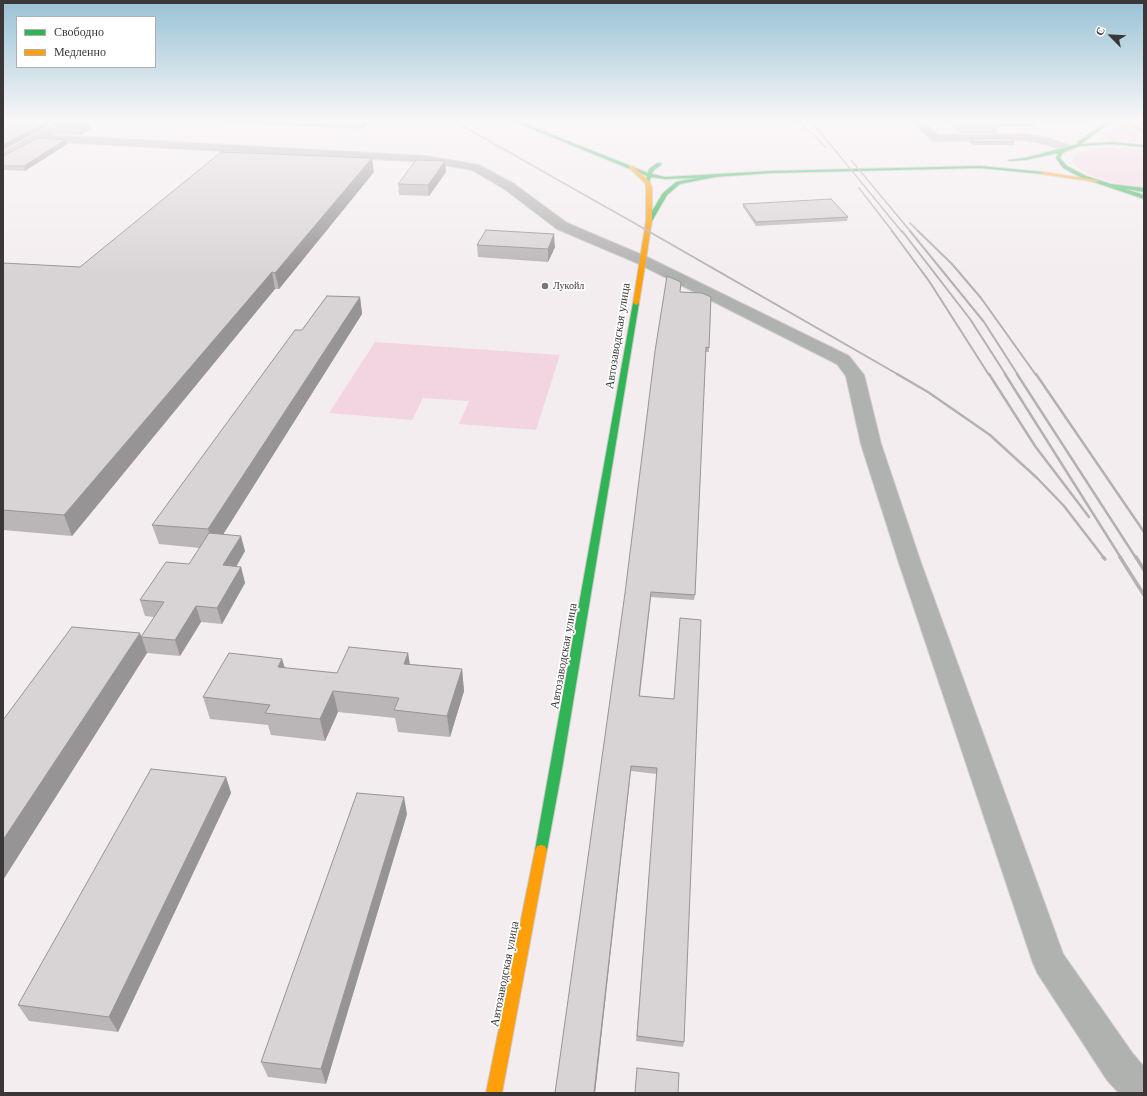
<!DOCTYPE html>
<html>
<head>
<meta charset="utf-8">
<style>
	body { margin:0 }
	#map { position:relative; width:1147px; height:1096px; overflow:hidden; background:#f3edf0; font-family:"Libre Baskerville",serif }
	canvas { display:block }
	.frame { position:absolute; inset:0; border:4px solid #3b3739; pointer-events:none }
	.legend { position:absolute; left:16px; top:16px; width:140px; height:52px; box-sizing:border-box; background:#fff; border:1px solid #b1afb0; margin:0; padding:5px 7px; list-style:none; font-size:12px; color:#3b3739 }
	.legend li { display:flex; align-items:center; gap:8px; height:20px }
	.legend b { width:20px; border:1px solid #b1afb0 }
	.north { position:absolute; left:1091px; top:16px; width:40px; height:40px; -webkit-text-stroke:3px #fff; paint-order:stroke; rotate:294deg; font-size:11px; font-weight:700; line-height:16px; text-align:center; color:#3b3739 }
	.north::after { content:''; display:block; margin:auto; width:14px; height:18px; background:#3b3739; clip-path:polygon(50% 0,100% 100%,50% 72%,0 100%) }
</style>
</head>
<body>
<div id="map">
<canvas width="1147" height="1096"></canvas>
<div class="frame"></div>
<ul class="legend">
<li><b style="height:5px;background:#30b455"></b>Свободно</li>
<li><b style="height:5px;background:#ff9f0a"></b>Медленно</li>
</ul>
<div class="north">С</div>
</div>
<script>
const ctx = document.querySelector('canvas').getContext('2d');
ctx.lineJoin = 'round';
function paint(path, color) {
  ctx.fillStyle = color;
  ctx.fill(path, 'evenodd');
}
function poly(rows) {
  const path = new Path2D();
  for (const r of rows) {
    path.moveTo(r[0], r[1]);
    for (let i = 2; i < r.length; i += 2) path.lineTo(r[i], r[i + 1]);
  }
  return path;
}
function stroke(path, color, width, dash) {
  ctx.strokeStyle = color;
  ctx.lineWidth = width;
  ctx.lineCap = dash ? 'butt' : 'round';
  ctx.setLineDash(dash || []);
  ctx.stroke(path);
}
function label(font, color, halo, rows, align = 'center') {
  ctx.font = font + ' "Libre Baskerville",serif';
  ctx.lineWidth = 3.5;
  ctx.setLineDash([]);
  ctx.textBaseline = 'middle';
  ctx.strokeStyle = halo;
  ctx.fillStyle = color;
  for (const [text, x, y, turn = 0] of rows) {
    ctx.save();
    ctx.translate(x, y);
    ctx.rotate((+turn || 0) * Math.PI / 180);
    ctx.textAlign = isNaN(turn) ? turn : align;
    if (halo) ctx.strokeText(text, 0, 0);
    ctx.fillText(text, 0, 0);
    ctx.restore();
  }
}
paint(poly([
	[1122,121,1125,121,1144,139,1144,143,1099,139],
	[1107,147,1141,149,1144,152,1144,188,1108,181,1091,175,1079,169,1073,162,1073,156,1082,151],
	[375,342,560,355,536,430,459,424,469,401,423,398,412,420,329,413]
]), '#f3d5e1');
const street = poly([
	[61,121,73,121,50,135,426,156,479,165,514,184,567,223,647,257,849,356,864,375,881,444,921,563,1063,954,1133,1054,1144,1067,1144,1093,1119,1093,1107,1080,1038,974,1033,963,899,563,861,444,846,376,837,364,637,263,557,229,506,190,472,170,426,162,39,141,3,160,3,152,61,121],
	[911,121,922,121,939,135,1024,134,1051,139,1071,146,1073,148,1067,151,1045,144,1024,140,936,141,932,140,911,121]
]);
const fast = poly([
	[513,121,518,121,648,173,649,169,657,163,661,163,661,165,653,171,652,174,665,177,771,171,980,166,1043,172,1045,173,1043,174,980,168,771,173,715,177,680,184,667,195,652,221,649,223,646,221,663,193,676,182,696,178,665,179,651,177,649,183,645,183,647,176,513,121],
	[1108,121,1112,121,1081,144,1111,142,1144,145,1144,147,1111,144,1080,146,1066,151,1062,154,1060,158,1067,166,1086,176,1111,184,1144,188,1144,192,1126,189,1144,195,1144,199,1082,178,1063,168,1056,158,1058,153,1025,160,1010,161,1008,160,1025,158,1078,144,1077,142,1108,121],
	[636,301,639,303,562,769,547,850,545,854,541,855,537,854,535,850,633,303,636,301]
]);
const slow = poly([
	[1126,121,1130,121,1144,131,1144,134,1126,121],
	[629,166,633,166,649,181,652,187,652,221,639,303,636,305,633,303,646,221,646,187,645,183,629,168,629,166],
	[1043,172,1097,180,1099,181,1097,182,1041,174,1041,173,1043,172],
	[541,845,545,846,547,850,502,1093,486,1093,535,850,537,846,541,845]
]);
stroke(street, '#cdc9cb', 2);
stroke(fast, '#cdc9cb', 2);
stroke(slow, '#cdc9cb', 2);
paint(street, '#b0b2af');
paint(fast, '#30b455');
paint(slow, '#ff9f0a');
stroke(poly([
	[454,121,650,232],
	[796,121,814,135,826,148],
	[811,121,902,232],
	[851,160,911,232],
	[859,188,893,232],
	[910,223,919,232]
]), '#b3b2b1', 1.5);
stroke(poly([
	[648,231,899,375],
	[892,231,929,281,989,375],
	[902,231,970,319,1006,375],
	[910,231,984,322,1018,375],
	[918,231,952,264,981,298,1036,375]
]), '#b3b2b1', 2);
stroke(poly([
	[897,374,928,392,990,435,1037,478,1064,506,1104,558],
	[989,374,1035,446,1089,517],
	[1005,374,1121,558],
	[1017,374,1136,558],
	[1036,374,1144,532]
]), '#b3b2b1', 2.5);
stroke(poly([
	[1103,557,1105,559],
	[1120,557,1144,595],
	[1136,557,1144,570]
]), '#b3b2b1', 3.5);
paint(poly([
	[57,121,89,121,91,128,80,135,55,134,52,124],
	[220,121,370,121,362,129,221,122],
	[946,121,1084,121,1083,123,1037,121,1035,127,999,126,997,133,960,133],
	[970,139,1015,141,1014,145,973,145,969,142],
	[67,144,25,171,3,170,3,156],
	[445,161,446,172,429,196,399,195,398,184],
	[374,172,279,289,275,289,72,536,3,530,3,263,80,267],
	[743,204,848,217,847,221,756,226,743,207],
	[477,245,555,247,548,262,478,257],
	[680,292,709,348,709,352,705,352,695,595,694,600,651,597,640,696,674,699,684,1042,683,1047,636,1041,657,774,631,771,595,1093,555,1093],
	[360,297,362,314,223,534,245,551,236,567,241,567,245,583,222,624,201,622,180,656,147,653,3,880,3,720,141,637,154,617,145,616,140,600,189,564,200,548,159,544,152,525,302,330],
	[408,653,410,664,462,669,464,691,450,737,398,732,395,718,338,712,325,741,271,735,268,725,210,719,203,697,282,659,285,668,337,673],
	[226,777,231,793,118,1032,29,1021,18,1005],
	[407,814,326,1084,268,1077,261,1062]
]), '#bab5b7');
paint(poly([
	[44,121,52,121,48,123,48,126,3,150,3,145],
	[85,121,89,121,91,128,80,135,77,125],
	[361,121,370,121,362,129],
	[65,140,67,144,25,171,24,166],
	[372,158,374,172,279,289,275,273],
	[445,161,446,172,429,196,428,185],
	[554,234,555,247,548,262,548,249],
	[272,272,275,289,72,536,64,515],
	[360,297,362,314,214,549,208,529],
	[241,536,245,551,228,581,223,565],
	[241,567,245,583,222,624,217,608],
	[196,606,201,622,180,656,175,640],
	[140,633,147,653,3,880,3,840],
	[408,653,411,674,404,664],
	[282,659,288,680,278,667],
	[462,669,464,691,450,737,447,716],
	[333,691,338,712,325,741,320,719],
	[631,766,595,1093,594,1093],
	[226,777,231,793,118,1032,109,1017],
	[404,797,407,814,326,1084,321,1069]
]), '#979495');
const building = poly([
	[3,121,44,121,42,122,47,122,3,145,3,121],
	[57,121,85,121,77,125,52,124,57,121],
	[955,121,991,121,999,126,961,126,955,121],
	[38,138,65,140,24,166,3,166,3,156,38,138],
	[1011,138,1015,141,974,142,970,139,1011,138],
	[221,152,372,158,275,273,272,272,64,515,3,510,3,263,80,267,221,152],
	[416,160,445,161,428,185,398,184,416,160],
	[831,199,848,217,756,222,743,204,831,199],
	[486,230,554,234,548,249,477,245,486,230],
	[667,276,681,282,680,292,702,293,711,297,709,348,706,347,695,595,651,592,639,696,674,699,680,618,701,620,684,1042,637,1036,657,768,631,766,594,1093,555,1093,625,593,655,351,667,276],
	[327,296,360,297,208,529,152,525,295,330,302,330,327,296],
	[209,533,241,536,223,565,241,567,217,608,196,606,175,640,141,637,164,602,140,600,166,562,189,564,209,533],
	[72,627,140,633,3,840,3,720,72,627],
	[349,647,408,653,404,664,462,669,447,716,394,710,399,698,333,691,320,719,265,713,270,705,203,697,229,653,282,659,278,667,337,673,349,647],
	[151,769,226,777,109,1017,18,1005,151,769],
	[357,793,404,797,321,1069,261,1062,357,793],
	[637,1068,679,1073,678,1093,635,1093,637,1068]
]);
paint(building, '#d8d3d5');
stroke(building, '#979495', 1);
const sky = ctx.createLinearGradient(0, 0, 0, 274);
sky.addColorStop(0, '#98c2d5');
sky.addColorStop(0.44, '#faf7f8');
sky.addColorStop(1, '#faf7f800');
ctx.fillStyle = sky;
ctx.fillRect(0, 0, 1147, 274);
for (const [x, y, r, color] of [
	[545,286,4,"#7b7779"]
]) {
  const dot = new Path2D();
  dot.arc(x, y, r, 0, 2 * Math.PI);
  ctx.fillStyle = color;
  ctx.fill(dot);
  stroke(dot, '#fff', 1.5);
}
label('10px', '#3b3739', '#fff', [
	["Лукойл",553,286]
], 'left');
label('12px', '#3b3739', '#fff', [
	["Автозаводская улица",618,336,-81],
	["Автозаводская улица",564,656,-80],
	["Автозаводская улица",505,974,-79]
]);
</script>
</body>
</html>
